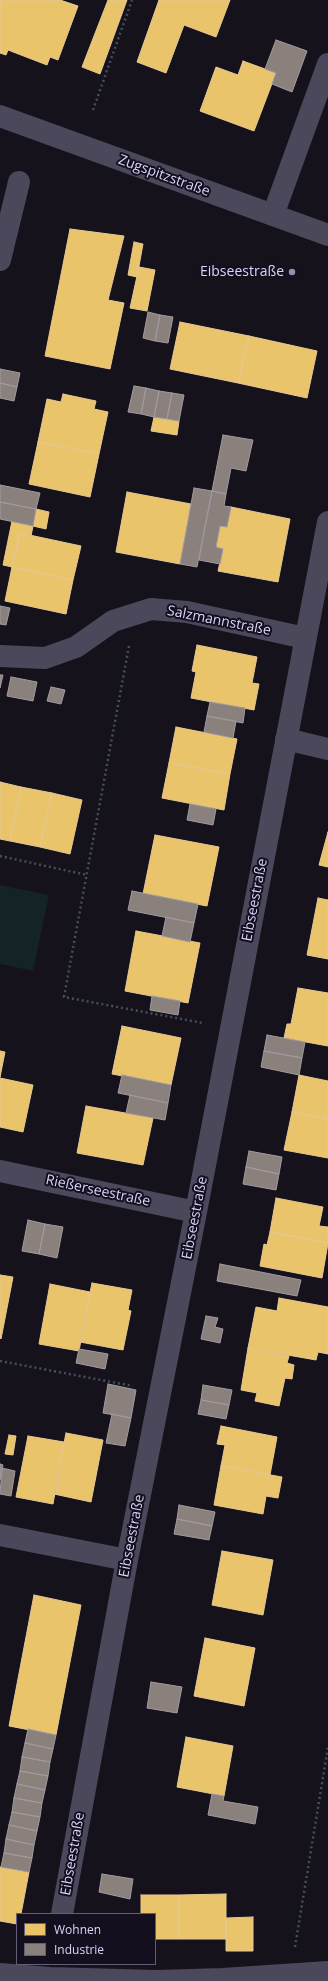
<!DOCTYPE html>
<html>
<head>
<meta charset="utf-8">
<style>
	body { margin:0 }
	#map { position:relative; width:328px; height:1981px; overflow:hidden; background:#15121c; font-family:"Open Sans",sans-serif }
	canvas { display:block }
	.legend { position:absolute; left:16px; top:1913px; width:140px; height:52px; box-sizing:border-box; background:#140f1f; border:1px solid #645d76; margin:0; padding:5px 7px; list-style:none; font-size:12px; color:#dbd3f9 }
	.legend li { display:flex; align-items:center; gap:8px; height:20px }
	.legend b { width:20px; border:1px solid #645d76 }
</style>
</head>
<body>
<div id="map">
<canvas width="328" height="1981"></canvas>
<ul class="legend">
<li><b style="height:11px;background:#e9c46a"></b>Wohnen</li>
<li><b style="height:11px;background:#8a817c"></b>Industrie</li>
</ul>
</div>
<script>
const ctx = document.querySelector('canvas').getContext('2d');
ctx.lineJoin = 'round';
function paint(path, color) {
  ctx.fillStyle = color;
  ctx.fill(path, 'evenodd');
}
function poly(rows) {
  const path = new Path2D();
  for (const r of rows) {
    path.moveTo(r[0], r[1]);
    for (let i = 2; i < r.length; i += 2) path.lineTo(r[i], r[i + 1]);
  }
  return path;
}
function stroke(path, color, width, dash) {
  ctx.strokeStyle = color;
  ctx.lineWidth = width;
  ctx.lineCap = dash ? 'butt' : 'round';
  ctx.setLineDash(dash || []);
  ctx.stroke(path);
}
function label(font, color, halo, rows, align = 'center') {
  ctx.font = font + ' "Open Sans",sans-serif';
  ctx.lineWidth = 4;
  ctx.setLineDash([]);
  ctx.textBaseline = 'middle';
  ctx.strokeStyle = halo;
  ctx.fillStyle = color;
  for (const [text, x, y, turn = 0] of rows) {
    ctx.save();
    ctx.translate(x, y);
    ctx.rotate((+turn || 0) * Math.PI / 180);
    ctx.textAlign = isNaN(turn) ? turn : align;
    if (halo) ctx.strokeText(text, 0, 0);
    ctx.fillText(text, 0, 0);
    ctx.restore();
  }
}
paint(poly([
	[0,885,49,895,33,971,0,964]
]), '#132326');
const homes = poly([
	[0,0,60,0,78,6,58,60,50,57,47,65,8,50,6,55,0,53,0,0],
	[108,0,127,0,100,74,82,67,108,0],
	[159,0,230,0,216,37,184,25,166,73,137,62,159,0],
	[243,61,276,73,254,131,200,111,216,67,238,75,243,61],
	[70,229,124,236,108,300,124,303,110,369,45,356,70,229],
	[134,242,143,244,137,277,128,275,134,242],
	[139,267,155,270,147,311,130,308,139,267],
	[180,322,249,336,238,383,170,369,180,322],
	[249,336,317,351,307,398,238,383,249,336],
	[63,394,96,401,94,409,108,412,99,454,38,442,47,399,61,402,63,394],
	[154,417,179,421,177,435,151,431,154,417],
	[38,442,99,454,90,497,29,484,38,442],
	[127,492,191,504,180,564,116,552,127,492],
	[231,507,290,519,278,582,218,571,223,549,216,547,220,526,227,527,231,507],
	[36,509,49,512,46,529,33,526,36,509],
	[12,521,33,526,31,536,20,533,12,567,3,565,12,521],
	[20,533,81,546,73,580,12,567,20,533],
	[12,567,73,580,66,614,5,601,12,567],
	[197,645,257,657,252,683,259,684,254,710,191,698,196,672,192,671,197,645],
	[176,727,237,739,230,774,169,763,176,727],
	[169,763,230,774,224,810,162,798,169,763],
	[0,782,21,787,10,841,0,839,0,782],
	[21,787,52,793,40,847,10,841,21,787],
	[52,793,82,800,70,854,40,847,52,793],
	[328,832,328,867,319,865,328,832],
	[155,835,219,847,207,906,143,894,155,835],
	[318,898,328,900,328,959,307,955,318,898],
	[136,931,200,943,188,1003,125,991,136,931],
	[298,988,328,993,328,1046,284,1038,287,1024,291,1024,298,988],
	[122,1026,181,1038,171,1085,112,1074,122,1026],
	[0,1051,5,1052,0,1077,0,1051],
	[299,1075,328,1081,328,1119,292,1112,299,1075],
	[0,1078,33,1085,23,1132,0,1127,0,1078],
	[86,1106,153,1118,143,1165,77,1153,86,1106],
	[292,1112,328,1119,328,1158,284,1150,292,1112],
	[276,1198,323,1207,319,1226,328,1227,328,1243,270,1232,276,1198],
	[270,1232,328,1243,322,1278,260,1266,264,1244,267,1245,270,1232],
	[0,1275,13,1277,1,1339,0,1338,0,1275],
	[92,1283,132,1290,128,1310,131,1311,123,1350,80,1342,92,1283],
	[50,1284,90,1292,79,1351,39,1344,50,1284],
	[279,1298,328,1307,328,1354,318,1352,316,1360,248,1348,256,1307,277,1311,279,1298],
	[248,1348,289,1356,287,1363,294,1365,292,1379,285,1378,279,1406,255,1401,257,1393,241,1390,248,1348],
	[221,1426,277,1437,270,1475,221,1466,225,1445,217,1444,221,1426],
	[66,1433,103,1440,91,1502,54,1494,66,1433],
	[9,1435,16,1436,13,1455,5,1454,9,1435],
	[28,1436,64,1442,53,1504,16,1497,28,1436],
	[221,1466,282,1477,278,1498,266,1496,263,1514,214,1505,221,1466],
	[222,1551,273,1560,263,1615,212,1605,222,1551],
	[34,1595,81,1605,56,1735,9,1726,34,1595],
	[205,1638,255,1648,244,1706,194,1696,205,1638],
	[186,1737,233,1746,224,1796,177,1787,186,1737],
	[0,1867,29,1872,21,1914,17,1914,17,1924,0,1921,0,1867],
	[226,1894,226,1939,179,1939,179,1895,226,1894],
	[141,1895,179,1895,179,1939,155,1939,155,1914,141,1914,141,1895],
	[253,1917,253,1951,226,1951,226,1918,253,1917]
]);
paint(homes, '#e9c46a');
stroke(homes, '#e5c895', 1);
const industry = poly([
	[276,40,307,51,292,92,272,84,276,73,265,69,276,40],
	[148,312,160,315,155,341,143,338,148,312],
	[160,315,173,317,168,343,155,341,160,315],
	[0,369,20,373,17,387,0,383,0,369],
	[0,383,17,387,14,401,0,398,0,383],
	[134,386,146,388,141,414,128,412,134,386],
	[146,388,159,391,154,417,141,414,146,388],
	[159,391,172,393,167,419,154,417,159,391],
	[172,393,184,395,179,421,167,419,172,393],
	[223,435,253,440,246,471,231,468,226,494,212,491,223,435],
	[0,485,40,493,36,509,0,502,0,485],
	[194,488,212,491,197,567,180,564,194,488],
	[212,491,226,494,224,506,231,507,227,527,220,526,216,547,223,549,220,564,199,560,212,491],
	[0,502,36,509,33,526,0,519,0,502],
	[0,606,10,608,6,625,0,624,0,606],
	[0,675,3,675,0,688,0,675],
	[11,677,37,682,33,701,7,696,11,677],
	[51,687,65,690,61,704,47,701,51,687],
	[210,702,245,708,243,723,207,716,210,702],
	[207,716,236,721,233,738,204,732,207,716],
	[190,804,216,809,213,825,187,820,190,804],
	[132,891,198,904,194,923,128,910,132,891],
	[166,917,194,923,190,942,162,936,166,917],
	[152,996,180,1001,178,1015,150,1010,152,996],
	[267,1035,305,1042,302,1058,264,1051,267,1035],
	[264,1051,302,1058,299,1075,261,1067,264,1051],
	[122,1075,171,1085,168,1103,118,1093,122,1075],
	[130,1095,168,1103,165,1120,126,1113,130,1095],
	[249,1151,282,1157,279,1174,246,1167,249,1151],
	[246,1167,279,1174,276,1190,243,1184,246,1167],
	[28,1220,45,1224,39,1254,22,1251,28,1220],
	[45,1224,63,1227,57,1258,39,1254,45,1224],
	[220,1264,301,1280,297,1296,217,1281,220,1264],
	[206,1316,218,1318,215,1327,223,1329,220,1343,201,1339,206,1316],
	[79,1349,108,1354,105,1369,76,1363,79,1349],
	[108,1384,136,1390,131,1418,103,1413,108,1384],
	[203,1385,232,1390,229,1405,201,1400,203,1385],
	[201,1400,229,1405,226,1419,198,1414,201,1400],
	[112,1414,131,1418,125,1446,106,1443,112,1414],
	[0,1464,3,1465,0,1480,0,1464],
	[2,1468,15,1471,11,1496,0,1494,2,1468],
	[179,1505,215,1512,212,1526,177,1519,179,1505],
	[177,1519,212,1526,209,1540,174,1534,177,1519],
	[151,1682,182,1687,177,1713,147,1708,151,1682],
	[28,1729,56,1735,53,1749,25,1743,28,1729],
	[25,1743,53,1749,50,1762,22,1757,25,1743],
	[22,1757,50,1762,48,1776,20,1771,22,1757],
	[20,1771,48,1776,45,1790,17,1784,20,1771],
	[17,1784,45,1790,42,1803,14,1798,17,1784],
	[212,1794,224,1796,223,1801,258,1807,255,1824,208,1815,212,1794],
	[14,1798,42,1803,40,1817,12,1812,14,1798],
	[12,1812,40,1817,37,1831,9,1825,12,1812],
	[9,1825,37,1831,34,1845,6,1839,9,1825],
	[6,1839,34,1845,32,1858,4,1853,6,1839],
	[4,1853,32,1858,29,1872,1,1867,4,1853],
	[102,1874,133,1879,130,1899,99,1892,102,1874]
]);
paint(industry, '#8a817c');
stroke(industry, '#a29aa2', 1);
stroke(poly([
	[93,110,132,0],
	[129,646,64,997,203,1023],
	[0,856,87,875],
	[0,1361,133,1386],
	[295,1947,328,1747]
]), '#474e5b', 2.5, [2, 3]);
stroke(poly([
	[273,215,328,64],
	[0,260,19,182],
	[0,656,45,658,76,647,113,621,151,609,187,612,305,638],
	[286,739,328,749],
	[0,1171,196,1212],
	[0,1535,127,1560],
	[62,1914,127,1560,196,1212,328,522],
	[0,1974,50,1978,155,1981,223,1979,328,1972]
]), '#4b485b', 22);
stroke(poly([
	[0,116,328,235]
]), '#4b485b', 22);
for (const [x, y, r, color] of [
	[292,272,4,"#968fac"]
]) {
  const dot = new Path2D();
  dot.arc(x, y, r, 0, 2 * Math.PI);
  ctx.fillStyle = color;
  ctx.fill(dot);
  stroke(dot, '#140f1f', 1.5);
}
label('14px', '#dbd3f9', '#140f1f', [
	["Zugspitzstraße",164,176,20],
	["Salzmannstraße",219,621,11],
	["Eibseestraße",255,900,-79],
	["Rießerseestraße",98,1191,12],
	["Eibseestraße",195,1218,-79],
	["Eibseestraße",132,1536,-79],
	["Eibseestraße",73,1854,-80]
]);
label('14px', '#dbd3f9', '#140f1f', [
	["Eibseestraße",284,272]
], 'right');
</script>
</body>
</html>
